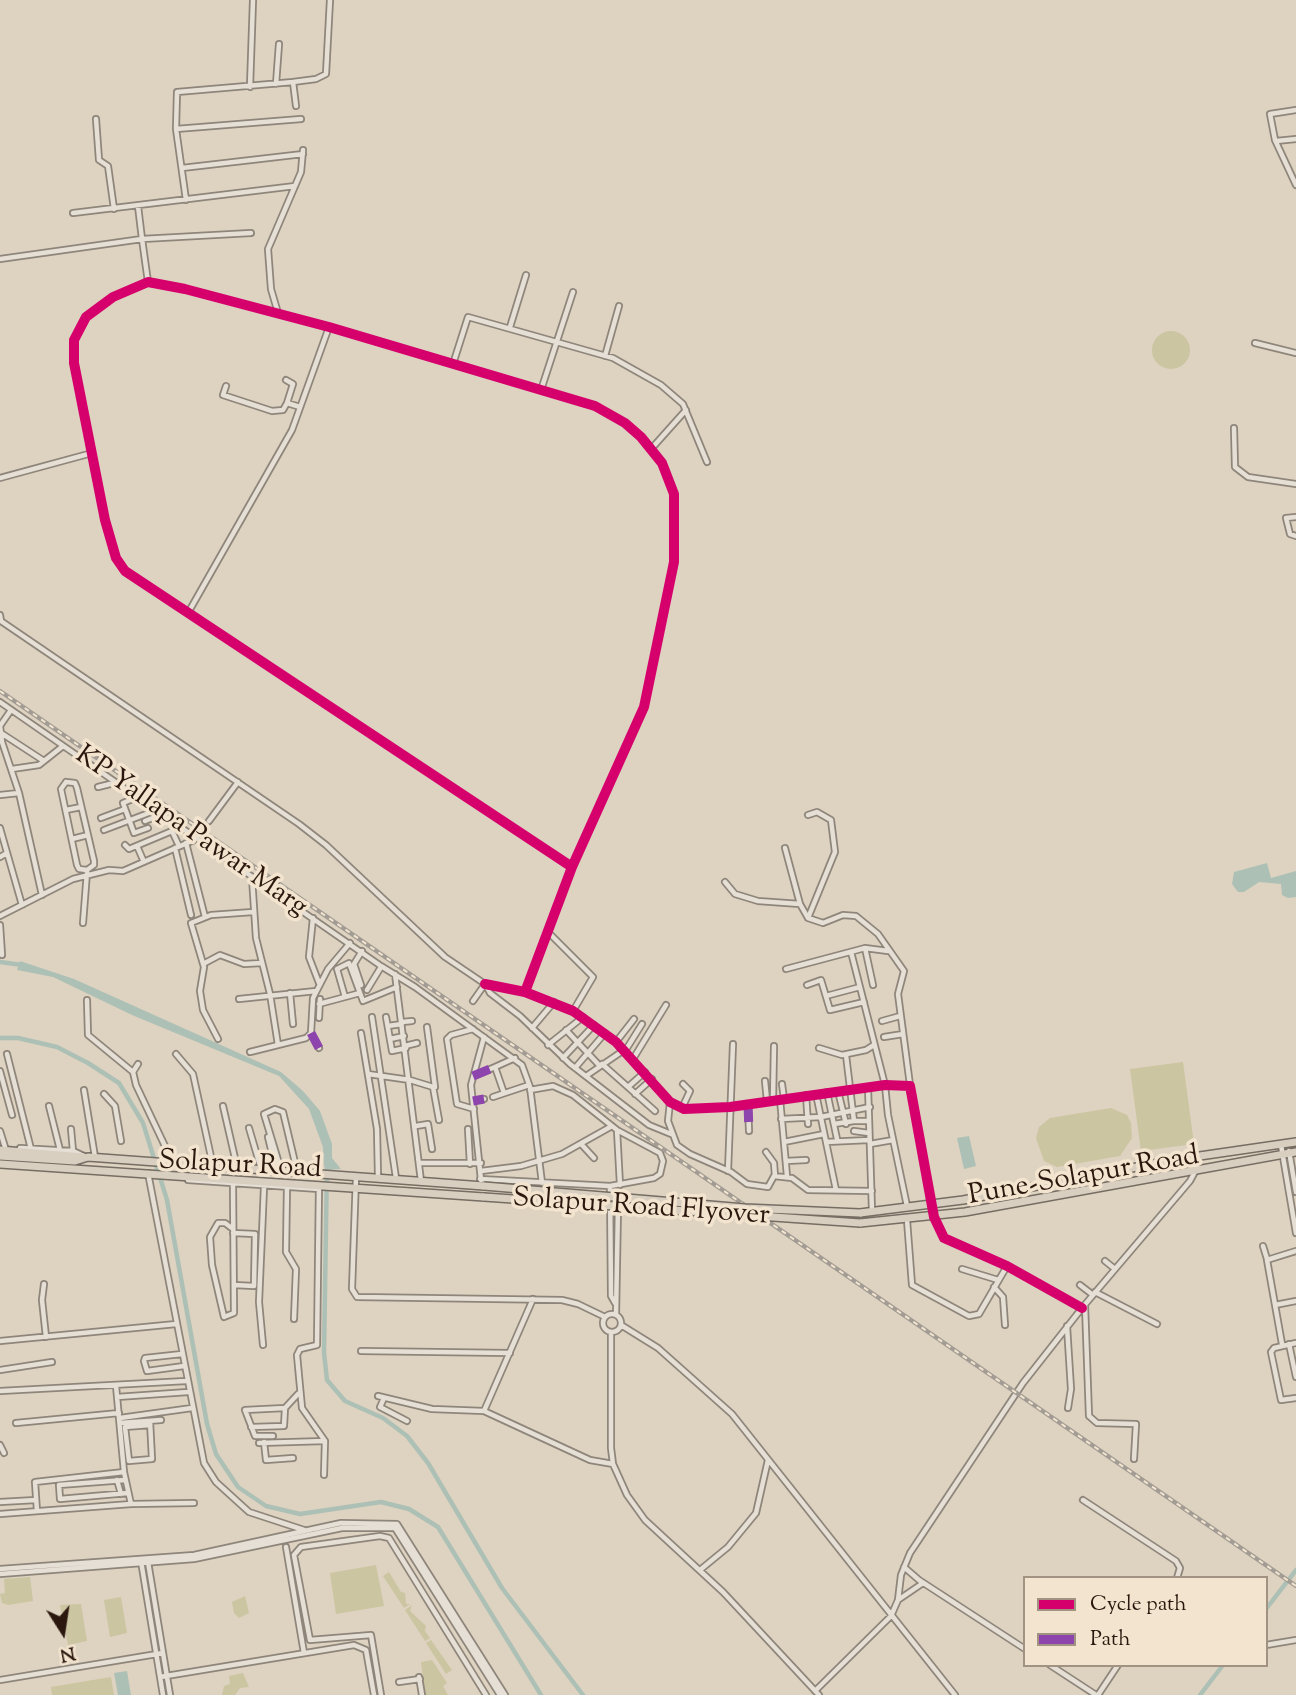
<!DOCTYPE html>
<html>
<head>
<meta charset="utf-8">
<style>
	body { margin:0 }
	#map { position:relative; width:1296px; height:1695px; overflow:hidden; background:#ded2c0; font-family:"Sorts Mill Goudy",serif }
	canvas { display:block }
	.legend { position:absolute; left:1023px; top:1576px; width:245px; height:91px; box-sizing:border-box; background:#f2e4ce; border:2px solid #a29281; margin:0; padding:9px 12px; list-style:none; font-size:21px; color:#2b170d }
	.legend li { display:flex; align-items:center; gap:14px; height:35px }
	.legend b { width:35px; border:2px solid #a29281 }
	.north { position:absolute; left:28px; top:1597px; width:70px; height:70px; -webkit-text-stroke:5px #f2e4ce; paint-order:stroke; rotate:168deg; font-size:19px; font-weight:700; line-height:28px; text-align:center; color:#2b170d }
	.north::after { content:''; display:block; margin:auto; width:24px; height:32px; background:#2b170d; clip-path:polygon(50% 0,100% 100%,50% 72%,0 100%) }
</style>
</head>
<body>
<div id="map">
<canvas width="1296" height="1695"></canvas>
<ul class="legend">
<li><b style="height:9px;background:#d6006c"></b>Cycle path</li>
<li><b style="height:9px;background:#8e44ad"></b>Path</li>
</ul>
<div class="north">N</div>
</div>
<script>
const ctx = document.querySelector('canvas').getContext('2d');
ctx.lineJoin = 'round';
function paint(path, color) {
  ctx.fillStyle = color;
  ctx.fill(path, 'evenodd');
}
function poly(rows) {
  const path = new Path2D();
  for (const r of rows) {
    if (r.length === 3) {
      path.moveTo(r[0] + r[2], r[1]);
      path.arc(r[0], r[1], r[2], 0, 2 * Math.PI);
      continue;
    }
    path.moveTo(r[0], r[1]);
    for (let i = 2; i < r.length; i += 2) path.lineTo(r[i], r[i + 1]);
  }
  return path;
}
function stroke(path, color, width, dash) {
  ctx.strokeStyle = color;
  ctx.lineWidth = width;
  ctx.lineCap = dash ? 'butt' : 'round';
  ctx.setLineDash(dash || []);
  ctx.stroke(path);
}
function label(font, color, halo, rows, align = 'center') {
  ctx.font = font + ' "Sorts Mill Goudy",serif';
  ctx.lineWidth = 7;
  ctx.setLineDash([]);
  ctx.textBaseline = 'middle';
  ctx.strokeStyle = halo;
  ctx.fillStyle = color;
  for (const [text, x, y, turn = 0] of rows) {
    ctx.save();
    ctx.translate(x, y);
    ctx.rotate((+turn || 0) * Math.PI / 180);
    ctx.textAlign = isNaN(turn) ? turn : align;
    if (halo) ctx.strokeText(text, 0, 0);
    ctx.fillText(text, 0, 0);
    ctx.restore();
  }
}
paint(poly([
	[1171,350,19],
	[1183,1062,1194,1144,1141,1151,1130,1069],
	[1111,1108,1127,1115,1131,1123,1132,1138,1120,1156,1057,1167,1044,1161,1036,1138,1039,1127,1050,1118],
	[376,1565,384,1606,336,1614,330,1573],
	[389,1572,401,1592,405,1593,406,1604,410,1604,404,1608,383,1576],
	[30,1577,33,1601,8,1605,2,1603,0,1594,5,1593,4,1579],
	[245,1596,249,1613,239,1618,234,1613,232,1602],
	[121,1597,127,1633,110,1637,104,1600],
	[81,1604,87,1641,68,1645,60,1605],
	[412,1605,410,1611,426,1626,425,1631,430,1638,425,1641,405,1610],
	[431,1640,452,1670,446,1674,426,1643],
	[432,1660,447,1683,443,1686,448,1695,425,1695,421,1662],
	[243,1673,249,1687,240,1688,235,1695,222,1695,224,1686,230,1684,229,1676],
	[111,1677,114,1695,52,1695,51,1687]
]), '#ccc5a1');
paint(poly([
	[1267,863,1271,878,1296,871,1296,897,1288,898,1282,895,1281,884,1259,882,1244,892,1238,892,1232,884,1234,872],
	[20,961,74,979,281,1072,303,1091,320,1111,332,1144,332,1158,341,1169,327,1170,324,1166,323,1147,309,1109,279,1076,132,1015,53,977,17,970],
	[969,1136,976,1166,964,1169,957,1138],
	[127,1671,131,1695,118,1695,114,1673]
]), '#adc0b6');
stroke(poly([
	[0,962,22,965],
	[0,1038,18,1038,57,1047,88,1063,119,1083,143,1123,167,1200,207,1424,216,1454,238,1487,266,1506,300,1514,381,1502,409,1509,438,1527,541,1695],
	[327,1164,324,1353,327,1380,345,1401,383,1418,407,1436,428,1463,502,1588,583,1695],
	[1266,1609,1296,1570],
	[1200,1695,1223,1665]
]), '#adc0b6', 4.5);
stroke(poly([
	[195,839,209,821]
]), '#baad9c', 4.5, [4.5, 2]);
const minor = poly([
	[276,84,279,44],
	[250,87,253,0],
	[296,106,293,82,316,79,326,74,330,0],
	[1296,110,1270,114,1275,140,1296,185],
	[96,119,99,160,108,166,114,209],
	[176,129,301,119],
	[1276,141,1296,139],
	[182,168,303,154],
	[186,200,176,129,177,92,293,82],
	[138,206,142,239,251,233],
	[73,213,295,186],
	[0,259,142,239,148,282],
	[278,313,271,289,268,249,301,172,303,150],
	[510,327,526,275],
	[1255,343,1296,353],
	[605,356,619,306],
	[453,364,468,317,613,358,661,385,683,404,707,462],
	[226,386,223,395,272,411,283,410,287,403,293,384,286,380],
	[541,390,573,292],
	[287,403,300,407],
	[1234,428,1235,467,1248,477,1296,484],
	[652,448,686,410],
	[0,478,92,453],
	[1296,517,1286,518,1290,534,1296,536],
	[188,613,292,430,329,327],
	[0,615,1,621,299,824,326,845,445,957,485,984,490,993,520,1016,570,1064,649,1125,671,1134],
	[0,702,381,966,415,987],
	[11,710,0,726,2,742,19,793,42,895],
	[1,733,44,761],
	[12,769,39,765,63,746],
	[66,782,75,783,77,788,94,861,94,865,87,870,79,869,77,865,61,789,66,782],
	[98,787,114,783],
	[0,795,19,793],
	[135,798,123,803,134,833,148,828],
	[66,810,81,807],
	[101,818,125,809],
	[145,821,160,815],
	[209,821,238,782],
	[0,828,22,905],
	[104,830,154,811],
	[72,839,88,835],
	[186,843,205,917],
	[125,845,129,849,172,831,179,846],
	[137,846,144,862],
	[175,848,191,915],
	[785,848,800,904,808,918,823,923,843,915,856,916,878,934,904,971,898,994,910,1085],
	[0,857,7,853],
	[252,878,256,938,270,994,278,1045],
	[725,882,735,894,758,901,800,904],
	[0,916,73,879,109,870,123,871,194,840],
	[313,918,309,957,319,983],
	[808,918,835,852,831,820,817,812,808,815],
	[83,923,87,872],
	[0,925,2,955],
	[548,932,593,977,573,1011],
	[865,948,873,985],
	[851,952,885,1085,888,1115,907,1206],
	[203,964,220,955,244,964,262,963],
	[786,969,865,948,888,951],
	[395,974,421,1181],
	[485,984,525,992,573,1011,616,1042,670,1102,684,1109,730,1107,885,1085,910,1086,934,1217,944,1238,1007,1266,1082,1308],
	[361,985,354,964,362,951],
	[807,985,821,980,830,1010,864,1002],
	[415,987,522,1065,530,1087,542,1183],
	[367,990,381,967],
	[525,992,572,867,644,707,674,562,674,494,662,463,641,437,625,423,595,406,329,327,185,289,148,282,113,297,86,317,74,340,74,363,105,520,116,558,125,571,572,867],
	[290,993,293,1024],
	[360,993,363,1001,397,987],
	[826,996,860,987],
	[239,999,316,991],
	[87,1000,88,1035,133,1072,136,1085,173,1163],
	[473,1001,485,984],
	[319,1004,360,993,349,963,337,969,345,997],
	[372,1017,396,1178],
	[386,1017,392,1051,406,1048],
	[319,1018,320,999],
	[882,1021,900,1016],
	[402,1022,412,1021],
	[388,1026,402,1024],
	[427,1027,435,1087],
	[532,1028,554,1002],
	[473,1029,451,1035,447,1039,457,1104,474,1109],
	[566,1030,599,1065],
	[361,1033,377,1129,378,1176],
	[884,1037,903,1034],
	[218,1039,203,1010,200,991,204,967,191,923,211,915,253,912],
	[390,1039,404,1036],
	[616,1042,634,1019],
	[548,1045,583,1017],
	[405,1046,417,1043],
	[319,1048,311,1033,313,998,328,969,350,943],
	[819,1048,842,1055,866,1050,874,1045],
	[250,1052,306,1038,311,1033],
	[7,1054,31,1149],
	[176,1054,193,1074,213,1166],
	[846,1055,854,1121,869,1121],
	[563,1058,594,1025],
	[633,1059,666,1005],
	[602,1064,655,1111],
	[575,1068,605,1033],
	[0,1071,12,1115],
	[133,1072,138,1064],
	[368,1074,410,1080,433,1087,439,1120],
	[474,1076,495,1067],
	[586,1076,627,1048,642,1024],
	[765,1081,767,1101],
	[782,1084,784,1099],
	[628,1087,645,1072],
	[868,1087,872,1211],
	[84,1090,95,1157],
	[838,1091,846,1124],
	[827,1092,837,1139],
	[504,1093,495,1067,515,1058],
	[104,1094,115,1106,121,1141],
	[635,1094,652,1079],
	[816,1094,836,1190],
	[806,1095,808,1124],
	[493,1097,529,1085],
	[780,1099,787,1176],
	[773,1100,774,1046],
	[473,1101,484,1099],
	[670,1102,668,1121,677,1145,690,1154,731,1172,747,1184,768,1187,774,1176,792,1178,808,1190,872,1191],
	[748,1104,749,1131],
	[49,1106,60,1150],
	[223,1106,237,1167],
	[682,1108,690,1091,683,1084],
	[781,1119,821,1117,870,1107],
	[834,1124,854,1121],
	[416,1126,428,1124,432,1149],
	[249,1128,261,1169],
	[71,1129,73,1151],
	[468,1129,470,1164],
	[617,1130,620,1185],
	[0,1131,5,1147],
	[854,1131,869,1133],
	[268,1137,276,1170],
	[784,1142,824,1134],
	[826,1142,869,1140],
	[870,1144,893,1140],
	[582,1145,594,1158],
	[1281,1145,1296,1233],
	[20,1148,73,1151,84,1156],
	[1289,1151,1296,1192],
	[766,1152,774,1163,775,1176],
	[786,1161,806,1160],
	[421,1163,481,1163],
	[281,1170,264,1114,275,1109,283,1112,297,1171],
	[481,1171,521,1166,562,1154,612,1126],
	[728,1171,733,1044],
	[148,1173,204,1463,216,1482,249,1512,304,1530],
	[356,1177,352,1289,357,1297,562,1300,578,1304,605,1317],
	[480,1179,610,1186,654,1178,660,1174,663,1161,660,1153,617,1130,573,1095,553,1086,530,1090],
	[188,1180,319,1189],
	[481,1180,471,1085,484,1037],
	[233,1185,234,1313,224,1317,212,1265,210,1237,218,1223,225,1223,233,1229],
	[319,1185,317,1345,300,1349,297,1355,302,1408,325,1441,324,1475],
	[287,1186,286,1252,296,1269,294,1319],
	[610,1186,611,1296,615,1303],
	[907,1220,912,1285,969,1316,979,1314,1007,1266],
	[233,1233,255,1234,254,1286,234,1285],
	[1263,1246,1267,1259],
	[1105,1261,1115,1269],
	[962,1269,998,1280],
	[44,1284,42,1300,46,1337],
	[1080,1285,1093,1295],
	[994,1287,1003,1297,1005,1325],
	[1095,1292,1157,1324],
	[1085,1305,1089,1416,1097,1423,1136,1424,1134,1459],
	[1275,1305,1296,1301],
	[612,1323,9],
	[616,1315,618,1208],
	[621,1325,658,1348,732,1414,955,1695],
	[1067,1326,1071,1389,1068,1408],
	[611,1332,611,1448,613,1464,627,1495,645,1520,723,1592,819,1695],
	[0,1341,176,1324],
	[1296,1343,1274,1348,1271,1352,1281,1400,1296,1398],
	[1282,1344,1267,1260,1296,1251],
	[1289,1344,1296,1377],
	[263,1345,259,1302,264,1187],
	[361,1351,510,1353],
	[182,1354,145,1358,144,1361,147,1371,184,1366],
	[0,1370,52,1362],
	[116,1386,124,1472,131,1504],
	[0,1391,186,1381],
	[378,1396,432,1409,484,1411,590,1460,613,1464],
	[117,1397,188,1392],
	[384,1398,380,1407,407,1421],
	[484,1411,533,1299],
	[120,1418,192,1408],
	[150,1421,152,1459,129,1461,125,1427,150,1425],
	[16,1423,119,1413],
	[120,1423,161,1420],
	[251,1427,284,1426,285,1408],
	[273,1436,255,1436,245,1410,285,1408,298,1394],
	[264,1442,266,1460,293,1458],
	[259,1443,325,1441],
	[0,1445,4,1453],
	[117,1480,121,1494],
	[125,1480,59,1485,60,1499,128,1493],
	[1083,1500,1176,1561,1180,1568,1177,1578],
	[0,1502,36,1500],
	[37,1511,35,1482,124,1472],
	[0,1514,131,1504,194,1503],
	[286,1547,304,1653],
	[141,1561,163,1695],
	[148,1562,170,1695],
	[904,1567,919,1580,1025,1649],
	[0,1569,194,1555,341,1523,397,1524,505,1695],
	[700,1570,728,1547,756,1513,768,1460],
	[0,1574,194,1559,342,1528,395,1528,500,1695],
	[898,1600,923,1583],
	[1266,1645,1296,1640],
	[1050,1665,1096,1695],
	[160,1677,354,1645,366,1650,374,1695],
	[419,1677,422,1695],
	[0,1680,163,1653],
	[399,1682,420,1679],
	[815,1691,891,1616,898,1600,901,1575,910,1553,1023,1383,1082,1308,1190,1181,1197,1168,1195,1157],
	[381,1695,371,1635,310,1640,294,1555,301,1547,380,1536,389,1538,486,1695],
	[1098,1695,1118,1665]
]);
const highway = poly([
	[0,1150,83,1157],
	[0,1156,75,1161,88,1157,484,1186],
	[0,1164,484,1197],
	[860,1213,963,1200,1179,1159,1296,1142],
	[860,1223,965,1212,1296,1152]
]);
stroke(minor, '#8f867b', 8);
stroke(highway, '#766d63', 10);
stroke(minor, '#e5dfd6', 4.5);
stroke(highway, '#d9cfc1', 7);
const rail = poly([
	[0,691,1296,1586]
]);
stroke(rail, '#a29c94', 4.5);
stroke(rail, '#f2e4ce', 2, [5]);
const highwayBridge = poly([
	[484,1186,745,1208,860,1213],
	[484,1197,860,1223]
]);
stroke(highwayBridge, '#766d63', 10, []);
stroke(highwayBridge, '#d9cfc1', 7);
stroke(poly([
	[311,1033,319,1048],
	[473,1076,495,1067],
	[473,1101,484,1099],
	[748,1104,749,1131]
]), '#8e44ad', 9, [18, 9]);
stroke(poly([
	[485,984,525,992,573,1011,616,1042,670,1102,684,1109,730,1107,885,1085,910,1086,934,1217,944,1238,1007,1266,1082,1308],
	[525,992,572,867,644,707,674,562,674,494,662,463,641,437,625,423,595,406,329,327,185,289,148,282,113,297,86,317,74,340,74,363,105,520,116,558,125,571,572,867]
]), '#d6006c', 10);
label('28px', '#2b170d', '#f2e4ce', [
	["KP Yallapa Pawar Marg",190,833,35],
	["Solapur Road",240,1167,3],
	["Pune-Solapur Road",1084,1178,-10],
	["Solapur Road Flyover",641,1209,4]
]);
</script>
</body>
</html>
